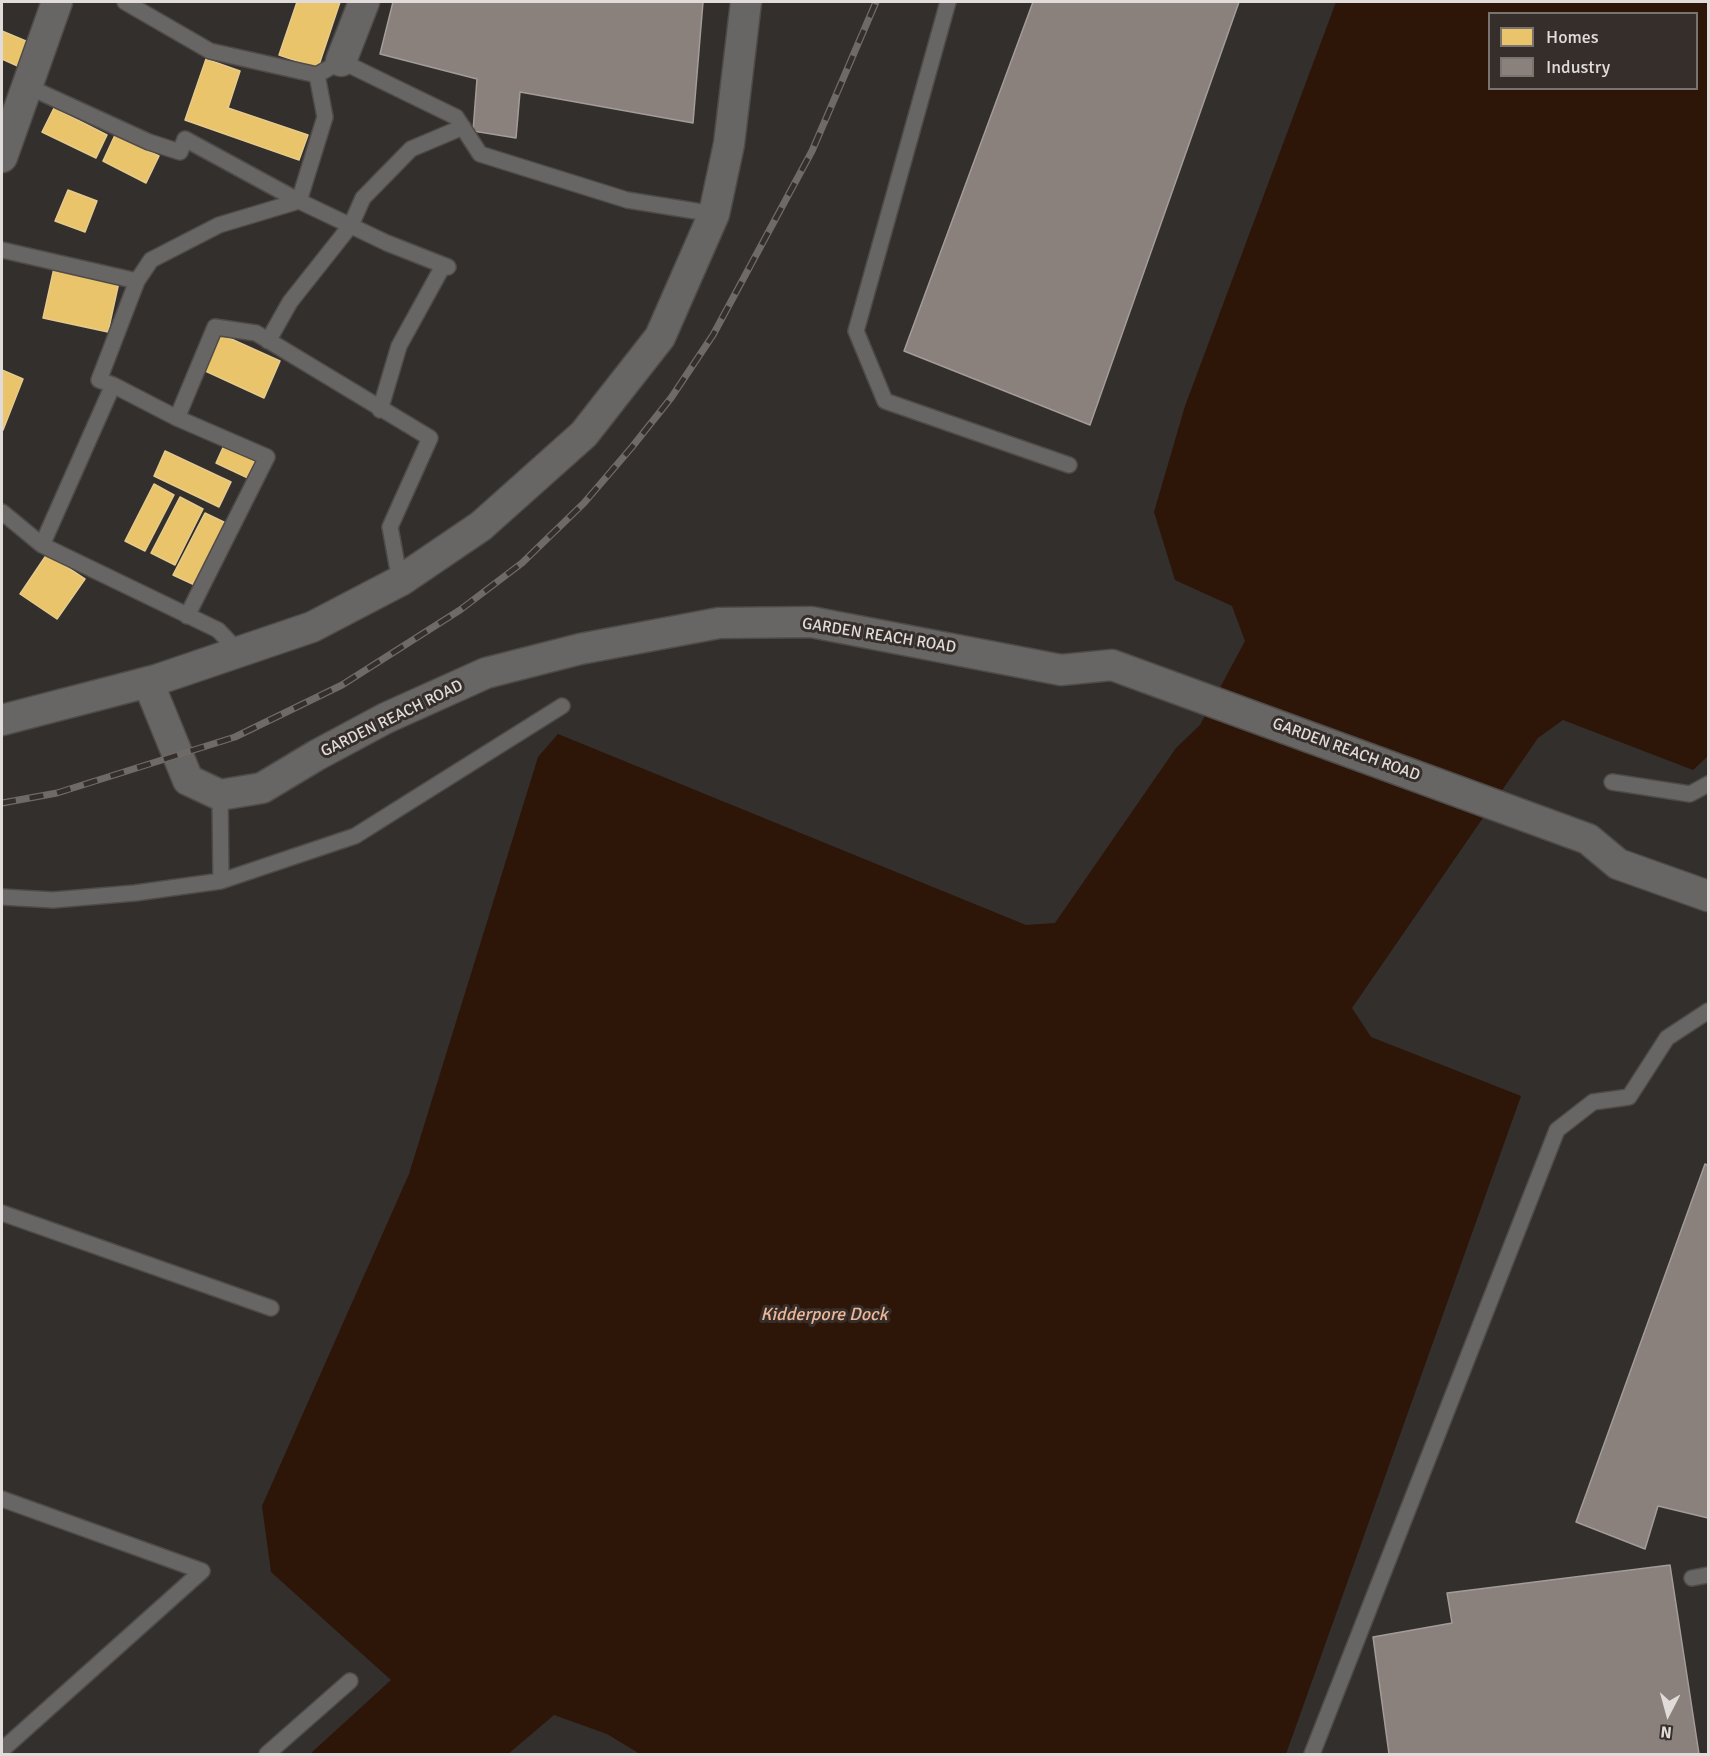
<!DOCTYPE html>
<html>
<head>
<meta charset="utf-8">
<style>
	body { margin:0 }
	#map { position:relative; width:1710px; height:1756px; overflow:hidden; background:#322f2d; font-family:Signika,sans-serif }
	canvas { display:block }
	.frame { position:absolute; inset:0; border:3px solid #e1dcda; pointer-events:none }
	.legend { position:absolute; left:1488px; top:12px; width:210px; height:78px; box-sizing:border-box; background:#352e2a; border:2px solid #7a7470; margin:0; padding:8px 10px; list-style:none; font-size:18px; color:#e1dcda }
	.legend li { display:flex; align-items:center; gap:12px; height:30px }
	.legend b { width:30px; border:2px solid #7a7470 }
	.north { position:absolute; left:1638px; top:1684px; width:60px; height:60px; -webkit-text-stroke:4px #352e2a; paint-order:stroke; rotate:186deg; font-size:16px; font-weight:700; line-height:24px; text-align:center; color:#e1dcda }
	.north::after { content:''; display:block; margin:auto; width:21px; height:27px; background:#e1dcda; clip-path:polygon(50% 0,100% 100%,50% 72%,0 100%) }
</style>
</head>
<body>
<div id="map">
<canvas width="1710" height="1756"></canvas>
<div class="frame"></div>
<ul class="legend">
<li><b style="height:16px;background:#e9c46a"></b>Homes</li>
<li><b style="height:16px;background:#8a817c"></b>Industry</li>
</ul>
<div class="north">N</div>
</div>
<script>
const ctx = document.querySelector('canvas').getContext('2d');
ctx.lineJoin = 'round';
function paint(path, color) {
  ctx.fillStyle = color;
  ctx.fill(path, 'evenodd');
}
function poly(rows) {
  const path = new Path2D();
  for (const r of rows) {
    path.moveTo(r[0], r[1]);
    for (let i = 2; i < r.length; i += 2) path.lineTo(r[i], r[i + 1]);
  }
  return path;
}
function stroke(path, color, width, dash) {
  ctx.strokeStyle = color;
  ctx.lineWidth = width;
  ctx.lineCap = dash ? 'butt' : 'round';
  ctx.setLineDash(dash || []);
  ctx.stroke(path);
}
function label(font, color, halo, rows, align = 'center') {
  ctx.font = font + ' Signika,sans-serif';
  ctx.lineWidth = 6;
  ctx.setLineDash([]);
  ctx.textBaseline = 'middle';
  ctx.strokeStyle = halo;
  ctx.fillStyle = color;
  for (const [text, x, y, turn = 0] of rows) {
    ctx.save();
    ctx.translate(x, y);
    ctx.rotate((+turn || 0) * Math.PI / 180);
    ctx.textAlign = isNaN(turn) ? turn : align;
    if (halo) ctx.strokeText(text, 0, 0);
    ctx.fillText(text, 0, 0);
    ctx.restore();
  }
}
paint(poly([
	[1336,2,1708,2,1708,756,1693,770,1563,720,1538,738,1352,1008,1371,1037,1521,1096,1286,1754,640,1754,607,1734,554,1715,508,1754,310,1754,391,1680,271,1572,262,1506,409,1174,538,757,558,734,1026,925,1055,923,1176,748,1200,725,1245,641,1232,606,1175,580,1154,512,1185,406],
	[1490,14,1696,14,1696,88,1490,88]
]), '#2d1608');
const homes = poly([
	[297,2,340,2,318,68,279,55,297,2],
	[2,31,33,44,22,68,2,59,2,31],
	[206,59,240,71,228,108,308,135,299,160,185,120,206,59],
	[54,108,107,135,96,158,42,132,54,108],
	[115,135,159,156,146,183,103,161,115,135],
	[68,190,97,201,85,232,55,221,68,190],
	[54,268,119,282,108,332,43,318,54,268],
	[218,333,280,361,264,398,201,369,218,333],
	[2,370,23,379,3,430,2,429,2,370],
	[226,441,260,457,250,479,216,463,226,441],
	[165,451,231,482,219,507,154,476,165,451],
	[154,484,174,495,145,551,125,541,154,484],
	[180,497,203,509,175,565,151,553,180,497],
	[205,513,230,525,199,587,173,575,205,513],
	[47,554,85,579,57,619,20,594,47,554]
]);
paint(homes, '#e9c46a');
stroke(homes, '#e7cb8c', 1.5);
const industry = poly([
	[393,2,703,2,693,123,520,92,516,138,473,131,477,79,380,54,393,2],
	[1033,2,1239,2,1090,425,904,351,1033,2],
	[1705,1164,1708,1165,1708,1518,1658,1506,1645,1549,1576,1522,1705,1164],
	[1670,1565,1699,1754,1389,1754,1373,1637,1452,1623,1447,1593,1670,1565]
]);
paint(industry, '#8a817c');
stroke(industry, '#a49c98', 1.5);
const service = poly([
	[125,2,210,51,317,75,341,61,456,117,480,154,627,200,714,214],
	[948,2,856,331,885,401,1069,465],
	[29,87,149,142,180,152,185,139,299,201,325,117,317,75],
	[2,250,137,281,99,380,113,385,42,545],
	[137,281,151,260,219,225,299,201,387,243,448,267],
	[268,341,290,302,351,225,363,198,411,149,463,127],
	[113,385,177,418,267,457,187,616],
	[380,410,399,346,443,266],
	[177,418,215,327,256,333,430,438,390,527,400,581],
	[2,512,42,545,218,630,239,652],
	[1612,782,1690,794,1708,784],
	[220,795,221,881],
	[2,897,53,900,135,893,221,881,355,836,562,706],
	[2,1213,271,1308],
	[2,1499,202,1571,2,1750],
	[1692,1578,1708,1575],
	[267,1754,350,1681],
	[1312,1754,1557,1130,1593,1102,1629,1097,1667,1038,1708,1011]
]);
const minor = poly([
	[341,61,364,2],
	[2,157,57,2],
	[148,682,188,780,220,795,262,788,317,755,386,718,486,673,580,649,719,623,811,622,1061,670,1112,665,1588,839,1618,864,1708,896],
	[2,720,156,680,312,627,400,581,481,526,584,434,660,337,714,214,729,144,746,2]
]);
stroke(service, '#4e4b49', 18);
stroke(minor, '#4e4b49', 33);
stroke(service, '#686664', 15);
stroke(minor, '#686664', 30);
const rail = poly([
	[2,803,57,793,235,737,342,685,460,610,522,563,584,503,632,447,671,398,713,335,812,151,876,2]
]);
stroke(rail, '#6d6a68', 7);
stroke(rail, '#352e2a', 4.5, [14]);
label('16px', '#e1dcda', '#352e2a', [
	["GARDEN REACH ROAD",879,636,9],
	["GARDEN REACH ROAD",392,719,-26],
	["GARDEN REACH ROAD",1346,750,20]
]);
label('italic 18px', '#eeb696', '#352e2a', [
	["Kidderpore Dock",824,1315]
]);
</script>
</body>
</html>
